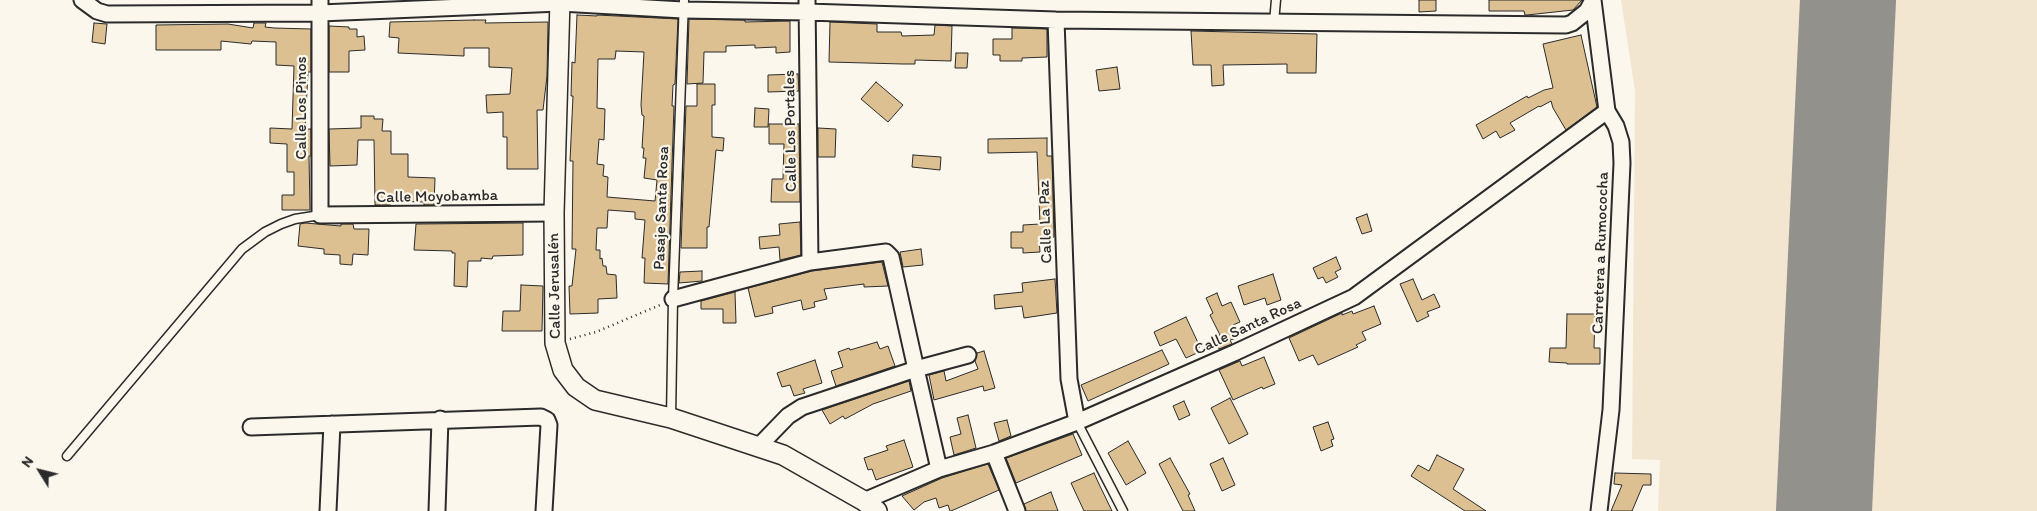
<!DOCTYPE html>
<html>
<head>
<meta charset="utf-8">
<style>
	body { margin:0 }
	#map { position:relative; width:2037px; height:511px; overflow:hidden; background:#fbf7ec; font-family:Itim,sans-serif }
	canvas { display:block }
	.north { position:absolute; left:15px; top:446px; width:50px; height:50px; -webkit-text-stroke:4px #fbf7ec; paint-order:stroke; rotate:306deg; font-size:14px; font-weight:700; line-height:20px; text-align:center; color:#2b2b2b }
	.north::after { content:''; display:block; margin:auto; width:18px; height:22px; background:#2b2b2b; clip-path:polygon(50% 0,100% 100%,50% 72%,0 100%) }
</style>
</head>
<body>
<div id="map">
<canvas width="2037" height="511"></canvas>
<div class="north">N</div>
</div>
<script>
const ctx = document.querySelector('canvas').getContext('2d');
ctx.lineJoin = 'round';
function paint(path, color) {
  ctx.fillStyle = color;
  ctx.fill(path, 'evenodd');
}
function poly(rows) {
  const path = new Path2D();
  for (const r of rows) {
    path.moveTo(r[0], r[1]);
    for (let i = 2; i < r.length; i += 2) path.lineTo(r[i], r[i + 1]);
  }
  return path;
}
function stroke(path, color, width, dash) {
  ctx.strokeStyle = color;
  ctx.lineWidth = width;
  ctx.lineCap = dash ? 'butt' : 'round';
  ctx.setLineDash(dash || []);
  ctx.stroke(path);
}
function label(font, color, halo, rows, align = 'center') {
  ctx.font = font + ' Itim,sans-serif';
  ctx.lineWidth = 4.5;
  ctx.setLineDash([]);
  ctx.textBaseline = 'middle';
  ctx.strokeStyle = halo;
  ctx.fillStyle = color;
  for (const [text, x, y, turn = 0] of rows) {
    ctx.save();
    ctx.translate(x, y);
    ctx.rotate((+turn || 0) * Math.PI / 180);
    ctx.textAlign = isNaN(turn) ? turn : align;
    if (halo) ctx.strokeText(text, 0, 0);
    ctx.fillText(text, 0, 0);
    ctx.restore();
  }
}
paint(poly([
	[1621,0,2037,0,2037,511,1658,511,1660,460,1632,459,1635,91]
]), '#f2e6d1');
stroke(poly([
	[1828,430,1832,460,1838,485,1851,511]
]), '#93918c', 39);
stroke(poly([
	[1824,511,1848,0]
]), '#93918c', 96);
const building = poly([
	[1419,0,1436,0,1436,11,1419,12,1419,0],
	[1489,0,1582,0,1573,10,1527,15,1525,15,1524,11,1489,11,1489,0],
	[577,15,597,16,597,15,678,19,675,84,673,85,672,106,674,106,668,284,644,283,645,258,642,258,645,220,635,219,635,212,608,210,607,228,597,228,596,250,600,250,600,259,602,258,603,266,606,266,607,274,616,275,617,298,598,299,598,313,570,314,569,286,572,286,576,249,572,249,573,161,570,161,573,96,571,96,572,62,575,63,577,15],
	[616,51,644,52,641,105,642,115,644,116,642,148,644,148,643,158,646,158,644,178,657,180,655,201,607,197,608,177,603,176,604,165,597,164,599,139,604,140,605,109,597,108,598,59,615,59,616,51],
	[689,19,745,20,745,22,790,21,790,52,776,53,776,47,755,48,755,45,726,46,726,52,704,52,703,83,687,84,689,19],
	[474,20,486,20,485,23,548,22,547,76,543,110,537,110,538,169,507,169,507,137,503,137,503,112,487,113,486,95,510,94,512,68,489,67,489,48,464,48,464,56,398,53,399,38,389,37,390,22,474,20],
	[830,22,877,24,877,32,901,32,902,36,934,35,935,25,952,26,951,61,915,60,915,64,903,64,829,62,830,22],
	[94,23,107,24,105,44,92,42,94,23],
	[254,23,266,23,265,27,274,28,311,29,311,72,308,72,305,129,311,129,311,156,309,156,310,210,282,210,282,195,294,195,294,172,287,172,287,144,270,143,270,128,292,129,294,66,276,65,276,42,252,41,251,44,221,41,221,50,156,50,156,25,228,24,253,28,254,23],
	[329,26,349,27,349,29,357,29,357,37,364,36,365,50,349,51,349,72,329,72,329,26],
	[1012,28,1047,29,1047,57,1022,58,1022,61,1000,61,1000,55,993,55,993,39,1012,39,1012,28],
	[1191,31,1317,34,1316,73,1287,73,1287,64,1223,65,1224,85,1212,86,1211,65,1193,65,1191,31],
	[1581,35,1597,107,1566,130,1553,108,1551,101,1540,107,1539,106,1510,123,1515,130,1500,138,1496,131,1483,139,1476,125,1527,96,1528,98,1544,90,1553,88,1543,44,1581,35],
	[956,53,968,53,967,68,955,68,956,53],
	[1117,67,1120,89,1099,91,1096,70,1117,67],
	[798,74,799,91,768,92,768,75,798,74],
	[876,82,903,105,888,122,861,99,876,82],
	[697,84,715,84,715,105,712,105,712,137,724,138,723,151,716,150,709,227,707,227,707,248,681,248,686,106,697,106,697,84],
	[755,108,769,109,768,127,754,127,755,108],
	[361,116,374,116,374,119,383,119,382,131,391,131,391,154,408,154,408,177,435,178,434,205,424,205,424,202,390,201,390,205,375,205,374,140,358,140,357,165,330,166,329,129,361,128,361,116],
	[769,124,799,124,800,202,771,202,772,179,783,179,784,144,769,144,769,124],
	[818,128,836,129,835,157,818,157,818,128],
	[1047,138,1047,156,1052,156,1054,237,1039,238,1040,252,1023,253,1023,248,1011,248,1011,232,1023,232,1023,225,1040,224,1037,152,988,153,988,139,1047,138],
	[913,155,941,157,940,170,912,167,913,155],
	[1367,214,1372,231,1362,234,1356,218,1367,214],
	[800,222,801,255,780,260,779,247,760,249,759,237,780,235,779,224,800,222],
	[305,223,341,226,341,224,353,224,354,229,369,229,368,255,353,254,352,265,340,264,340,255,324,254,324,249,298,246,300,224,305,223],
	[523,223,523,255,493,256,492,259,481,258,481,261,468,261,467,287,454,286,455,253,452,253,452,251,414,250,416,224,523,223],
	[921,249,923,265,903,267,900,252,921,249],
	[1336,257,1341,269,1335,272,1338,277,1326,283,1323,277,1318,279,1313,268,1336,257],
	[882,262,888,286,864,287,864,284,824,289,827,299,814,302,815,307,803,310,801,300,772,307,773,313,755,317,748,288,812,271,882,262],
	[702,271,702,281,679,283,680,272,702,271],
	[1273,274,1281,300,1267,305,1265,298,1244,305,1238,286,1273,274],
	[1055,279,1057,313,1024,318,1022,306,995,309,994,295,1023,292,1022,283,1055,279],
	[1413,279,1422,300,1434,294,1440,307,1427,312,1429,316,1417,322,1400,284,1413,279],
	[521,285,543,286,542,331,502,331,503,311,520,311,521,285],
	[735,292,736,323,723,323,723,309,701,309,701,301,735,292],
	[1217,293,1222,306,1231,302,1240,322,1233,325,1237,338,1230,340,1232,344,1219,349,1215,337,1220,335,1210,315,1213,313,1206,298,1217,293],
	[1374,306,1381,324,1362,332,1366,340,1356,345,1358,347,1318,365,1313,355,1299,361,1289,338,1342,313,1342,315,1352,311,1353,314,1374,306],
	[1567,314,1595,314,1594,348,1600,348,1600,364,1567,364,1567,363,1549,362,1550,348,1566,348,1567,314],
	[1186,317,1200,347,1195,349,1197,353,1186,358,1176,339,1160,346,1154,332,1186,317],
	[877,342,880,349,888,346,895,366,836,386,831,371,843,367,838,352,849,348,850,350,877,342],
	[1162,350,1169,364,1088,401,1081,385,1162,350],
	[984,351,995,388,984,391,983,386,934,400,929,375,944,371,946,381,978,369,975,361,977,353,984,351],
	[1264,357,1275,384,1263,389,1262,387,1233,400,1219,370,1240,361,1242,366,1264,357],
	[815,360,822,383,803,389,805,393,794,396,790,385,782,387,777,373,815,360],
	[909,381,911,391,873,404,845,419,843,416,830,424,822,410,909,381],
	[1230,398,1248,434,1229,444,1211,408,1230,398],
	[1184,401,1190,415,1179,420,1173,406,1184,401],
	[968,415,976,448,954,455,950,437,961,434,957,418,968,415],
	[1007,420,1011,436,999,441,994,423,1007,420],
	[1328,422,1334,439,1331,440,1333,446,1321,451,1313,427,1328,422],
	[1073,434,1082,455,1016,483,1006,458,1073,434],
	[904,440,913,467,876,480,872,469,868,470,864,458,888,450,886,446,904,440],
	[1128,441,1146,473,1126,485,1108,453,1128,441],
	[1437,455,1464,469,1453,489,1486,511,1465,511,1411,476,1418,465,1429,471,1437,455],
	[1170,458,1190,494,1188,495,1195,511,1183,511,1159,464,1170,458],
	[1223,458,1235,485,1222,491,1210,464,1223,458],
	[988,464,999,490,951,511,950,511,948,505,939,508,936,498,924,502,914,510,902,496,942,478,988,464],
	[1094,473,1099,484,1112,511,1084,511,1071,483,1094,473],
	[1615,473,1651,474,1651,485,1643,485,1632,511,1611,511,1622,485,1614,484,1615,473],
	[1051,492,1058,511,1026,511,1024,504,1051,492]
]);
paint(building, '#ddc091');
stroke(building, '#2b2b2b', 1);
const service = poly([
	[1274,22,1276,0],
	[671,418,673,299,684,0],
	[1077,422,1123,511],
	[67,456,242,249,265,232,281,224,295,219,320,215]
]);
const minor = poly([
	[82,0,97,11,107,14,320,13,560,3,683,10,807,12,1056,20,1566,25,1572,23,1587,11,1593,0],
	[320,0,320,215,554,213],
	[807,0,810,262],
	[1593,0,1607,111,1616,126,1621,142,1622,163,1611,410,1599,511],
	[1056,20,1069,379,1077,422],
	[673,299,810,262,886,252,891,257,916,369,802,407,788,416,759,446],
	[251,427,541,417,547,420,549,425,544,511],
	[994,453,1017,511],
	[939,469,916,369,968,355],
	[864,501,939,469,994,453,1077,422,1234,353,1354,297,1607,111],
	[328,511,332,424],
	[437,511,440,419]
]);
const tertiary = poly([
	[560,0,554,213,555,343,563,370,576,387,595,400,671,418,783,455,864,501,877,511]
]);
stroke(service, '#2b2b2b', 11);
stroke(minor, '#2b2b2b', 19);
stroke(tertiary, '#2b2b2b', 22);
stroke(poly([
	[570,339,596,332,660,305]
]), '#2b2b2b', 2.5, [1, 4]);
stroke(service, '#fbf7ec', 8);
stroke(minor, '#fbf7ec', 15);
stroke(tertiary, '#fbf7ec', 19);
label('16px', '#2b2b2b', '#fbf7ec', [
	["Calle Los Pinos",302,108,-90],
	["Calle Los Portales",791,131,-91],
	["Calle Moyobamba",437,197,-1],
	["Pasaje Santa Rosa",662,208,-88],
	["Calle La Paz",1046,222,-92],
	["Carretera a Rumococha",1601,253,-88],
	["Calle Jerusalén",555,286,-91],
	["Calle Santa Rosa",1248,327,-25]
]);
</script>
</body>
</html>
